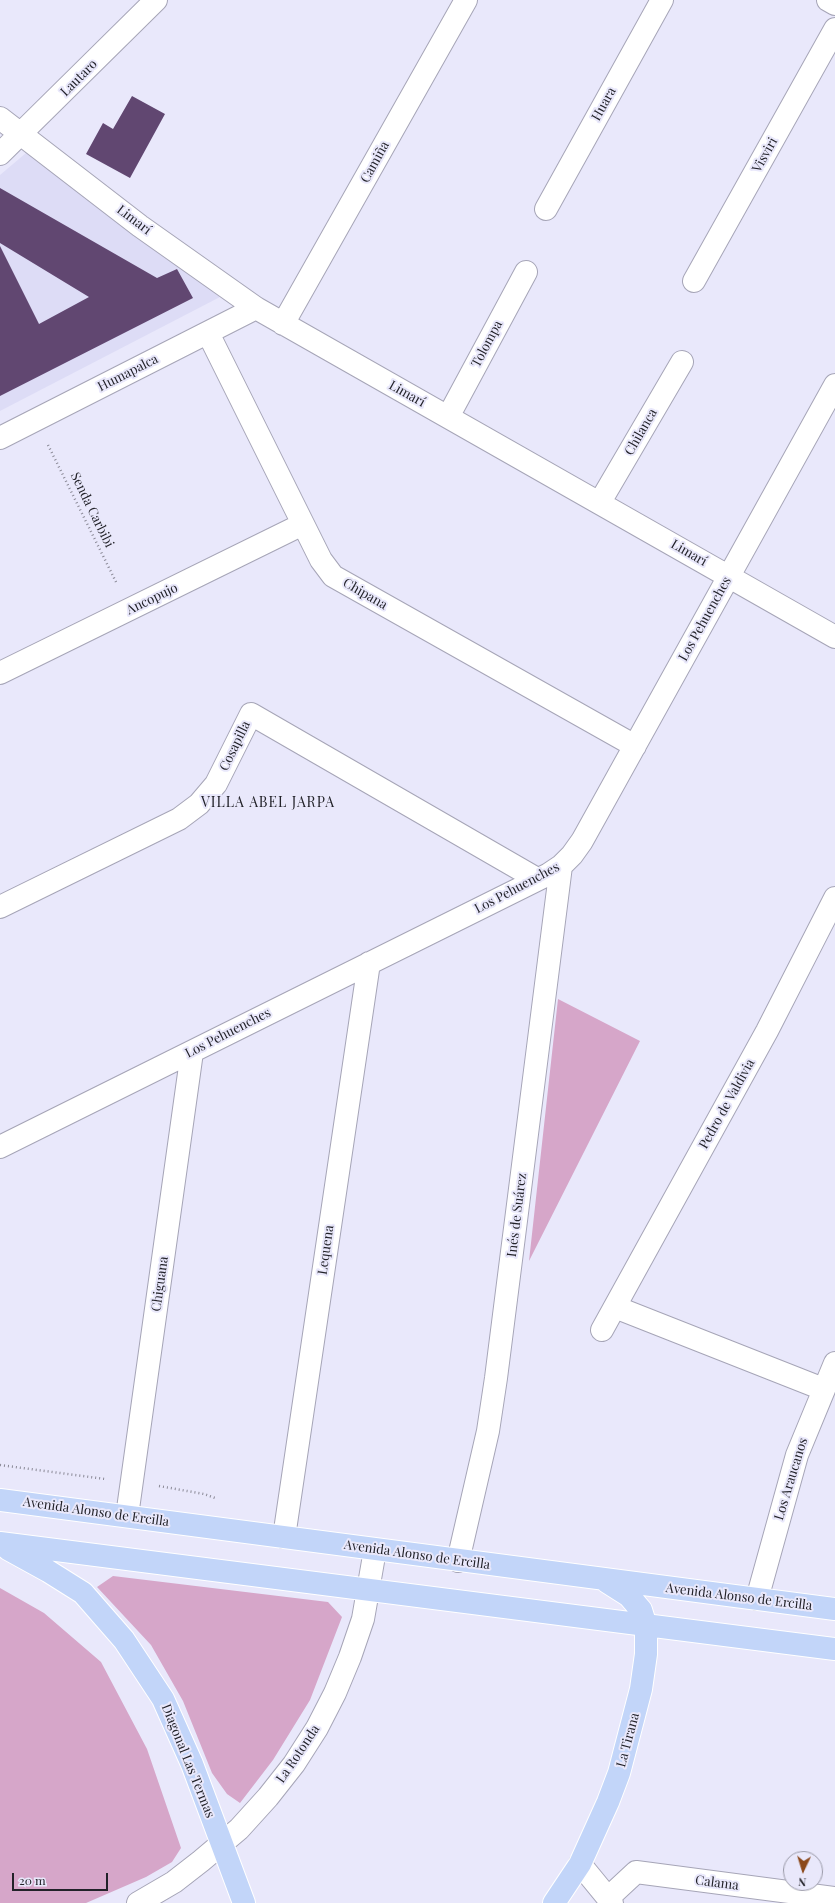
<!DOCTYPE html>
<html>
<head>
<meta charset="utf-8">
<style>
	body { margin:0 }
	#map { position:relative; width:835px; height:1903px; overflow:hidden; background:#e9e8fb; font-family:"Playfair Display",serif }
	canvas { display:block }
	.north { position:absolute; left:783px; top:1851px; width:40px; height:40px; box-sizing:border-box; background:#e9e8fb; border:1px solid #9999a7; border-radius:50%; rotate:184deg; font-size:11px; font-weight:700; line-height:16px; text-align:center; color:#222229 }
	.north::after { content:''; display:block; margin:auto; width:14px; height:18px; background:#8c491b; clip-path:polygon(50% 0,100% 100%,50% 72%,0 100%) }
	.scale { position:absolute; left:12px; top:1873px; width:96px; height:18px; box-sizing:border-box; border:2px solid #222229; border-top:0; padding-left:5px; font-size:12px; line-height:14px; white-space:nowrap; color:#222229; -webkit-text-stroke:3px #e9e8fb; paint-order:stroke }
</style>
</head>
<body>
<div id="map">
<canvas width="835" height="1903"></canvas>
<div class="north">N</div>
<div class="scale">20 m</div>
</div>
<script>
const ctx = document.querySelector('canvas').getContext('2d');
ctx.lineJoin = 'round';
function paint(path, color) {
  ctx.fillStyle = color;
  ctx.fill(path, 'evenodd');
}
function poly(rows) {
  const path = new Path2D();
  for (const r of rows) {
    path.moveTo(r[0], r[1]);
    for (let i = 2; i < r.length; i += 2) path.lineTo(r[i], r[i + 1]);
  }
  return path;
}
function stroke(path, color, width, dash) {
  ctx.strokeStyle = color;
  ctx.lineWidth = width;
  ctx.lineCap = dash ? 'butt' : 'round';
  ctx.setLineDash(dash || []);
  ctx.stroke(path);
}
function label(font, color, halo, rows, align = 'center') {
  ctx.font = font + ' "Playfair Display",serif';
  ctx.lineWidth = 4;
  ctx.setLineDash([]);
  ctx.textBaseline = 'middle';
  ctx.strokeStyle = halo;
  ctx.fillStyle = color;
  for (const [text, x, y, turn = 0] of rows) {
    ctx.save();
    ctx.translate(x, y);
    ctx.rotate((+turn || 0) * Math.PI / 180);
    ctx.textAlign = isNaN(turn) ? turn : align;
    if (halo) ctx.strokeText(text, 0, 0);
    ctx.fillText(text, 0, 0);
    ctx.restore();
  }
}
paint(poly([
	[26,153,220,297,0,411,0,175]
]), '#dddcf6');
paint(poly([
	[558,999,640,1041,529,1261],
	[113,1576,328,1602,342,1617,310,1700,273,1760,240,1803,227,1794,212,1773,183,1701,151,1645,97,1587],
	[0,1588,44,1613,101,1662,147,1749,181,1848,172,1862,146,1877,86,1903,0,1903]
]), '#d6a6c9');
paint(poly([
	[132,96,165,114,130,178,86,154,103,123,113,129],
	[0,188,157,278,177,269,193,298,0,396,0,246,39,324,89,297,0,243]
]), '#614771');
const minor = poly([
	[828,0,835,4],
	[0,118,140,226,256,308,835,637],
	[0,154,156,0],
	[546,209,662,0],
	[694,281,835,29],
	[283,324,466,0],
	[208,333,321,560,333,576,635,746],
	[448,417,526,272],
	[0,438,256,308],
	[600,502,682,362],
	[0,673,303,524],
	[0,907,179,819,199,804,216,784,251,714,537,879],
	[0,1147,549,874,561,866,572,855,582,841,835,385],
	[615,1307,823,1389],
	[602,1330,767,1031,835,898],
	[127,1516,192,1052],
	[284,1537,369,963],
	[458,1561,488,1431,496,1378,561,866],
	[757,1599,797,1455,835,1363],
	[580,1864,612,1903],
	[608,1898,636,1872,835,1898],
	[138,1903,174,1882,201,1861,239,1829,268,1797,294,1764,317,1728,335,1693,350,1657,363,1619,375,1550]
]);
const major = poly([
	[0,1500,835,1609],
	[0,1543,835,1649],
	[8,1549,48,1571,83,1593,124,1640,163,1699,192,1764,244,1903],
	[554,1903,580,1864,608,1802,619,1773,641,1689,646,1654,646,1626,641,1610,629,1596,607,1582]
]);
stroke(minor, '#a6a5b7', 24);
stroke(major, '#fff', 24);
stroke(poly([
	[48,445,117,584],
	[0,1465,105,1479],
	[159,1486,204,1494,215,1498]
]), '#8a8996', 2.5, [1, 3]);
stroke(minor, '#fff', 22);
stroke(major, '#c2d5f9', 22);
label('13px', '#222229', '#e9e8fb', [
	["Lautaro",79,78,-45],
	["Huara",604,104,-61],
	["Visviri",765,155,-61],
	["Camiña",375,162,-61],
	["Limarí",134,220,37],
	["Tolompa",487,344,-62],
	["Humapalca",128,373,-27],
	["Limarí",407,394,29],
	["Chilanca",641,432,-60],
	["Senda Carbibi",92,510,64],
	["Limarí",689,553,30],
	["Chipana",365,594,30],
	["Ancopujo",152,599,-26],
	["Los Pehuenches",705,619,-61],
	["Cosapilla",235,746,-64],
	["Los Pehuenches",517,888,-28],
	["Los Pehuenches",228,1033,-27],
	["Pedro de Valdivia",727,1104,-61],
	["Inés de Suárez",517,1215,-83],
	["Lequena",326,1250,-82],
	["Chiguana",160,1284,-82],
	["Los Araucanos",791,1479,-73],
	["Avenida Alonso de Ercilla",96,1512,8],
	["Avenida Alonso de Ercilla",417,1555,8],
	["Avenida Alonso de Ercilla",739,1597,7],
	["La Tirana",628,1740,-75],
	["La Rotonda",298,1754,-56],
	["Diagonal Las Termas",188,1761,68],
	["Calama",717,1883,7]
]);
ctx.letterSpacing = '1px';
label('14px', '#222229', '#e9e8fb', [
	["VILLA ABEL JARPA",268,803]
]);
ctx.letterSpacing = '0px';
</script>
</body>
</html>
